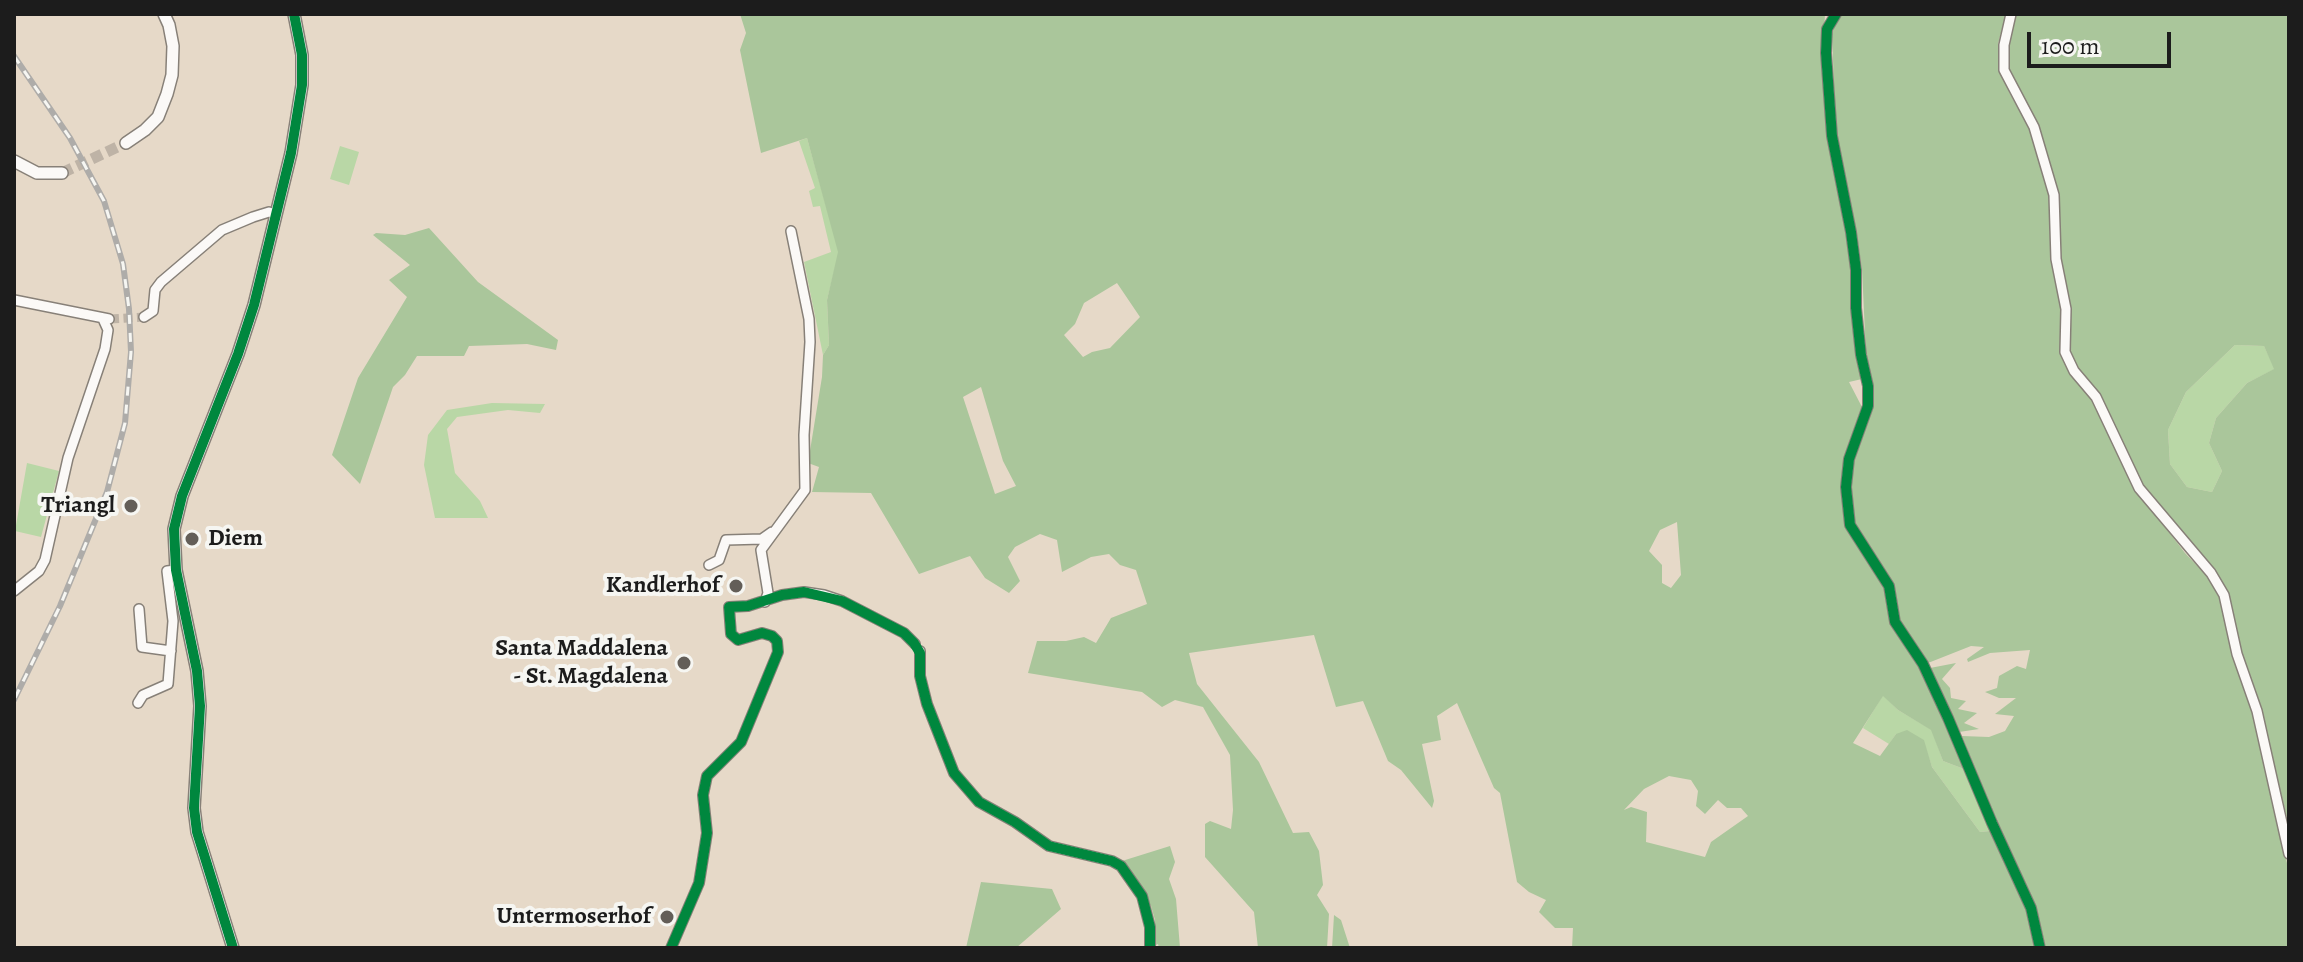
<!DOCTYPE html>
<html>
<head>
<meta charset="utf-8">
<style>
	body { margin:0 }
	#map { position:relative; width:2303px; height:962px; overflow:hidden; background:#e6d9c8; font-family:Alegreya,serif }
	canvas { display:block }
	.frame { position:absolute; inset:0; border:16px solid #1c1c1c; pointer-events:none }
	.scale { position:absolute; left:2027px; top:32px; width:144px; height:36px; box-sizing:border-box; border:4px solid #1c1c1c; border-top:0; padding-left:10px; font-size:24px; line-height:28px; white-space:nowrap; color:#1c1c1c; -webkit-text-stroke:6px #f6f6f2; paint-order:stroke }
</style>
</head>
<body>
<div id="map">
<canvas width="2303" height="962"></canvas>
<div class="frame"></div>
<div class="scale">100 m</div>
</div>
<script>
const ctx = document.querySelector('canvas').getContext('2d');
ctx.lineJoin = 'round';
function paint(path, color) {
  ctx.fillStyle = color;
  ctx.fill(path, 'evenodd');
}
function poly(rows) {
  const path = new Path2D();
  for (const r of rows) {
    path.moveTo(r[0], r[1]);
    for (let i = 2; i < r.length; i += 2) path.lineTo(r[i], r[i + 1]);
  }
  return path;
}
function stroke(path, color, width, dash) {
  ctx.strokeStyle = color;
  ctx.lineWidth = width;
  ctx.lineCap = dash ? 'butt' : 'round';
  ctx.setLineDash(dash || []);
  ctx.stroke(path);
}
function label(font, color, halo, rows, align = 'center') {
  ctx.font = font + ' Alegreya,serif';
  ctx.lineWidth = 8;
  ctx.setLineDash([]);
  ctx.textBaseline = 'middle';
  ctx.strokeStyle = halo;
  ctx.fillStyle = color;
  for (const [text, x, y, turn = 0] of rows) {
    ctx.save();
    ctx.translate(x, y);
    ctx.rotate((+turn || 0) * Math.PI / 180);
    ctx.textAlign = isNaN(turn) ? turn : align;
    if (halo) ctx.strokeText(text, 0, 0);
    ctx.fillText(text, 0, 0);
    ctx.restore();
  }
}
paint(poly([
	[807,138,839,252,827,300,829,345,823,355,804,262,831,252,820,206,813,207,809,191,815,188,799,141],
	[340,146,359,152,349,185,330,179],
	[2235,345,2264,346,2275,369,2247,383,2216,418,2209,443,2222,471,2212,492,2187,487,2170,464,2168,430,2186,392],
	[492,403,545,404,540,413,508,410,457,417,447,429,455,473,480,501,488,518,435,518,424,465,428,435,447,410],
	[27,463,59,471,41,537,15,531],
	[1883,695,1898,710,1932,730,1943,761,1964,769,1990,831,1980,832,1932,767,1923,740,1896,734,1889,744,1863,728]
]), '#b9d7a6');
paint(poly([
	[740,14,1825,14,1823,53,1849,235,1862,379,1849,382,1863,409,1846,458,1847,525,1863,554,1876,570,1946,722,1964,769,1943,761,1931,730,1898,710,1883,696,1853,743,1880,756,1896,734,1907,730,1924,740,1932,767,1980,832,1990,831,2003,853,2027,909,2036,948,1572,948,1573,928,1555,928,1539,912,1546,900,1529,892,1517,882,1500,793,1494,788,1457,703,1437,716,1441,740,1422,744,1434,801,1432,808,1401,770,1388,761,1363,701,1336,707,1314,635,1189,653,1197,684,1259,762,1293,833,1309,832,1319,851,1323,885,1317,895,1329,914,1327,948,1258,948,1254,912,1205,857,1205,824,1210,821,1231,829,1233,810,1230,755,1203,707,1175,700,1162,707,1142,692,1028,673,1037,641,1066,641,1084,637,1096,643,1111,618,1147,604,1136,570,1120,565,1109,554,1091,557,1062,572,1057,540,1040,534,1015,547,1008,557,1020,581,1009,593,985,578,970,556,919,574,871,493,812,492,819,467,808,463,822,377,823,355,829,345,827,300,838,252,807,138,761,153,740,50,746,33],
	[1117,283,1140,317,1110,348,1092,352,1083,357,1064,335,1075,324,1084,303],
	[981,387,1003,461,1016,486,995,494,963,397],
	[1677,522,1681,575,1671,588,1662,583,1662,565,1649,551,1660,530],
	[1669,776,1691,780,1698,791,1696,806,1705,814,1718,800,1727,808,1741,808,1748,816,1711,842,1705,857,1646,842,1647,812,1631,807,1624,810,1644,789],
	[1843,14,2006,14,1998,44,2000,70,2010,94,2030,129,2049,194,2051,253,2061,308,2061,352,2094,400,2136,489,2185,553,2207,576,2220,599,2232,655,2253,712,2289,872,2289,948,2046,948,2035,907,1996,822,1962,736,1989,737,2005,731,2014,716,1995,714,2016,698,1999,698,1985,692,1997,688,1999,676,2017,666,2026,669,2030,650,1990,653,1968,662,1967,659,1984,647,1971,646,1928,663,1899,620,1892,584,1854,523,1849,487,1853,460,1871,408,1873,385,1866,355,1862,269,1857,236,1836,136,1832,34,1837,18],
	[2017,14,2289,14,2289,826,2260,709,2241,653,2228,594,2142,486,2076,367,2070,350,2070,307,2058,254,2057,194,2008,68,2007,46,2011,24],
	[2235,345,2264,346,2274,369,2247,383,2216,418,2209,443,2222,471,2212,492,2187,487,2170,464,2168,430,2186,392],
	[429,228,478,282,558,340,556,350,527,344,469,346,464,356,417,356,405,375,393,387,360,484,332,455,358,378,407,297,389,280,410,265,373,235,376,233,405,235],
	[1956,663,1942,679,1950,688,1951,698,1966,701,1958,709,1977,713,1964,723,1979,729,1959,732,1930,668],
	[1170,846,1175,862,1169,879,1176,899,1180,948,1159,948,1158,944,1154,946,1155,920,1151,906,1122,861],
	[981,882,1052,889,1061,909,1016,948,966,948],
	[1334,915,1341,920,1350,948,1332,948]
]), '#aac69b');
stroke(poly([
	[110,319,144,317]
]), '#beb3a6', 9, [9, 4.5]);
stroke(poly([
	[62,173,126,143]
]), '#beb3a6', 11, [11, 5.5]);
const minor = poly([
	[1836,14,1827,29,1826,53,1832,136,1851,232,1856,270,1856,308,1861,355,1868,386,1868,406,1849,459,1846,487,1850,525,1889,586,1895,622,1923,664,1948,718,1992,823,2031,908,2040,948],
	[2011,14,2004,45,2004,70,2034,127,2054,195,2056,259,2066,309,2065,352,2074,371,2096,397,2139,488,2211,573,2224,595,2237,654,2257,711,2289,854],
	[14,300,109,319],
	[144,317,153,311,155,290,161,282,222,230,253,217,269,212,276,214],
	[709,565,719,560,726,540,762,539,772,532],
	[14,591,39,571,45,560,68,458,105,349,108,330,103,319],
	[765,602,768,593,761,550,805,490,804,435,810,342,809,319,791,231],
	[139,609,142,647,171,651],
	[920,651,920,676,927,704,954,773,979,802,1015,822,1049,846,1112,861,1121,866,1142,896,1150,927,1150,948],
	[138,703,143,695,168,684,173,621,167,571,176,570],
	[671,948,699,883,707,833,703,795,707,776,741,742,778,652,777,641,772,636,762,633,738,640,731,634,729,607,748,606,782,595,804,592,824,595,842,601,904,633,915,644]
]);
const tertiary = poly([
	[126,143,145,130,158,117,167,94,172,75,173,46,169,25,164,14],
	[14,161,37,173,62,173],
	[233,948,197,832,194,808,200,706,197,671,176,570,174,529,182,496,238,354,254,305,291,153,302,85,302,55,294,14]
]);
stroke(minor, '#878078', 12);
stroke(tertiary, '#878078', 14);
stroke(minor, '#fbf9f7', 9);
stroke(tertiary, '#fbf9f7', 11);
const rail = poly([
	[14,56,70,138,104,201,123,264,129,309,131,352,125,423,107,492,60,606,14,700]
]);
stroke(rail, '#aeaca9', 6);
stroke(rail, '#f6f6f2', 3, [9]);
stroke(poly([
	[1836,14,1827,29,1826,53,1832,136,1851,232,1856,270,1856,308,1861,355,1868,386,1868,406,1849,459,1846,487,1850,525,1889,586,1895,622,1923,664,1948,718,1992,823,2031,908,2040,948],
	[233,948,197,832,194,808,200,706,197,671,176,570,174,529,182,496,238,354,254,305,291,153,302,85,302,55,294,14],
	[671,948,699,883,707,833,703,795,707,776,741,742,778,652,777,641,772,636,762,633,738,640,731,634,729,607,748,606,782,595,804,592,842,601,904,633,914,643,920,653,920,676,927,704,954,773,979,802,1015,822,1049,846,1112,861,1121,866,1142,896,1150,927,1150,948]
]), '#00873e', 10);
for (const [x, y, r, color] of [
	[131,506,8,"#635e58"],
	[192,539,8,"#635e58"],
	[736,586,8,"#635e58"],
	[684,663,8,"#635e58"],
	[667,917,8,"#635e58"]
]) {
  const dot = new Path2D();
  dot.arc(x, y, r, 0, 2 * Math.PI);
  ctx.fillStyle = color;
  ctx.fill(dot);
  stroke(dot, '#f6f6f2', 3);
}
label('bold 24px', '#1c1c1c', '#f6f6f2', [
	["Triangl",115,506],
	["Diem",208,539,"left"],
	["Kandlerhof",720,586],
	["Santa Maddalena",668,649],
	["- St. Magdalena",668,677],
	["Untermoserhof",651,917]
], 'right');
</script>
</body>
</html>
